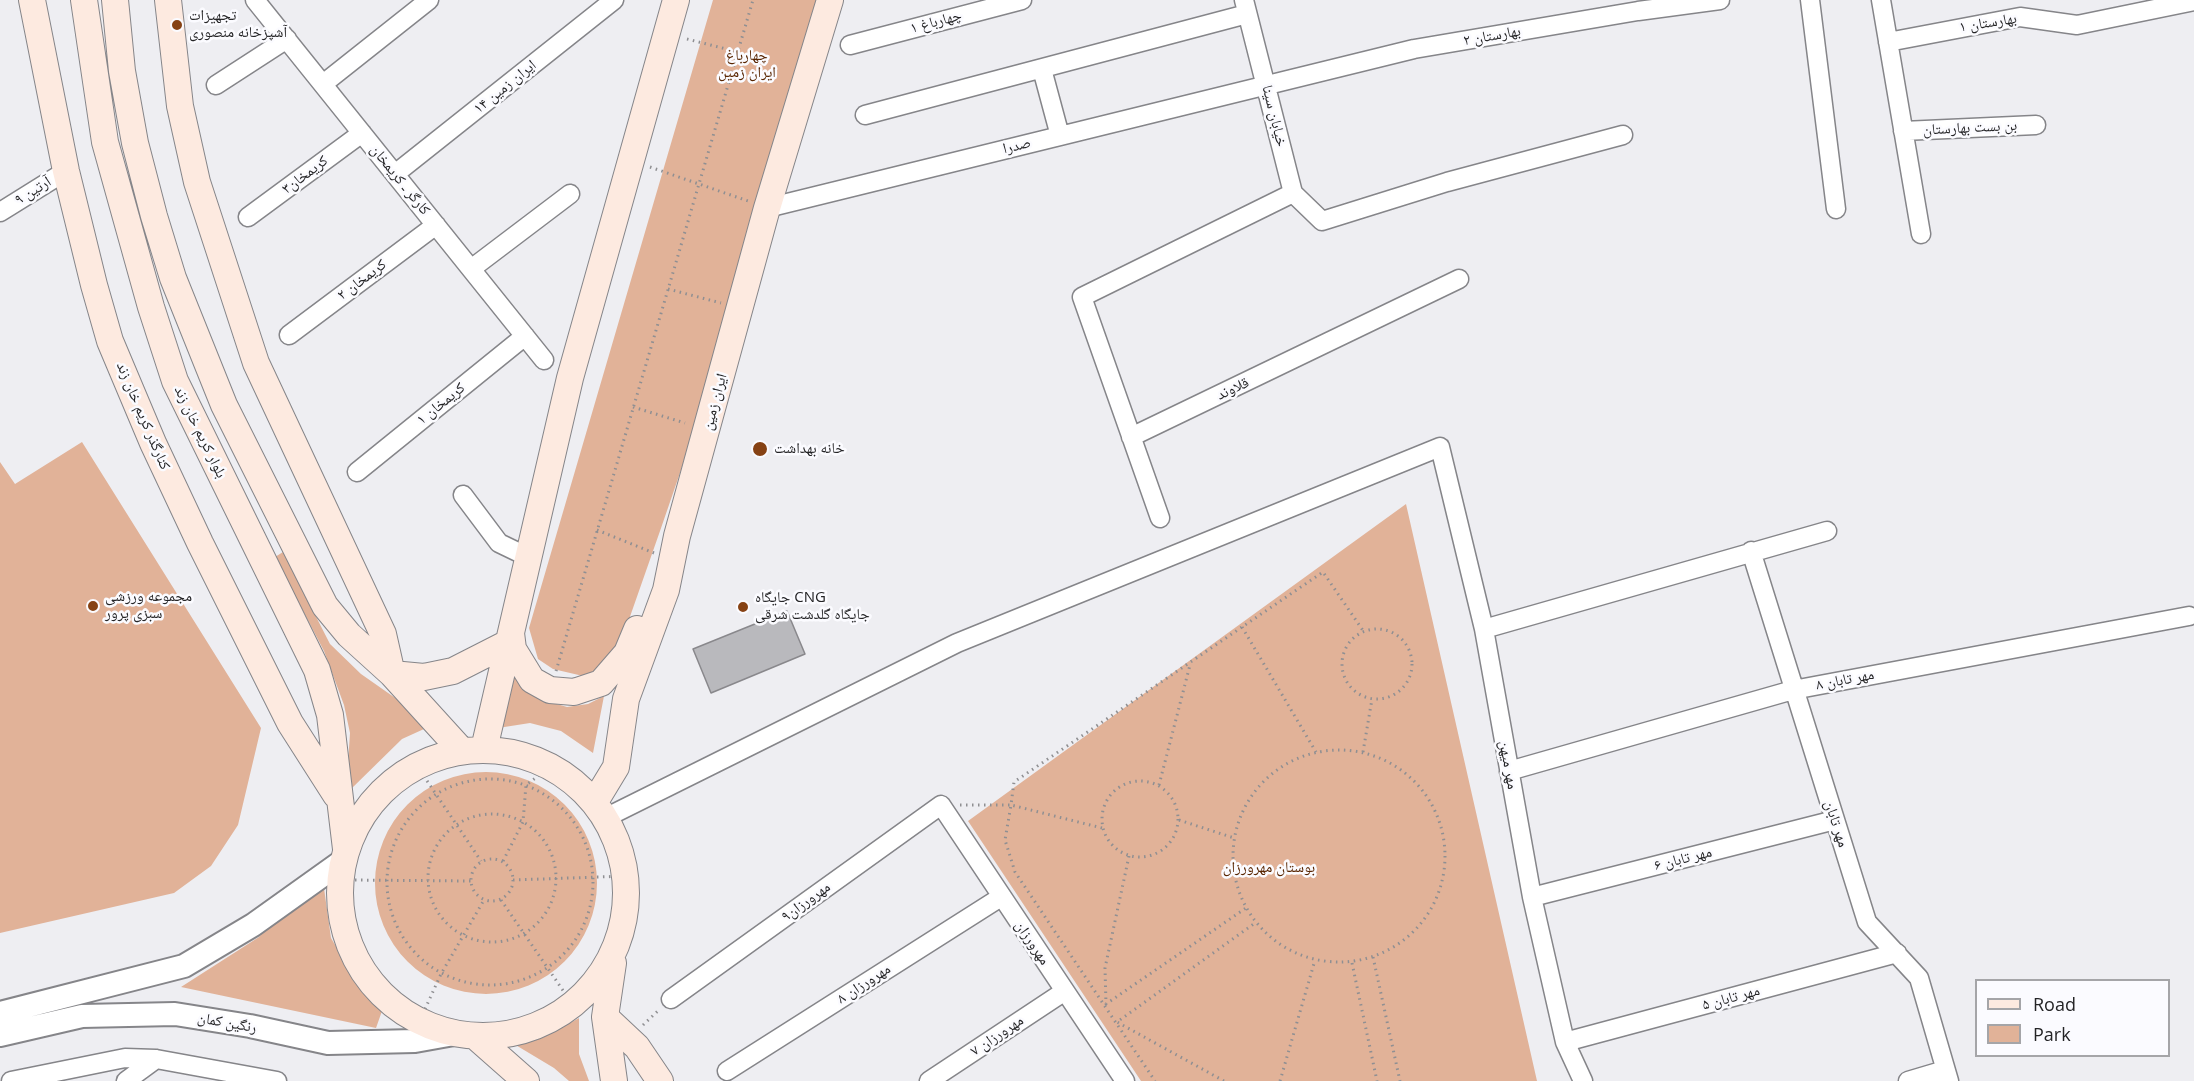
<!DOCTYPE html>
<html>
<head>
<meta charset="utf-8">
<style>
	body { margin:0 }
	#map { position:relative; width:2194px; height:1081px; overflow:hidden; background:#eeeef2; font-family:"Open Sans",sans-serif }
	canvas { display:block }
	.legend { position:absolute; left:1975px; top:979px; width:195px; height:78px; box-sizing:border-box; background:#fbfbff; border:2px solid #a5a5a8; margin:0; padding:8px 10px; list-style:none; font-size:18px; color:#242426 }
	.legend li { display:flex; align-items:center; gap:12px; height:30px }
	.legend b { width:30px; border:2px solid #a5a5a8 }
</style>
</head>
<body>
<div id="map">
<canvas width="2194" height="1081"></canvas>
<ul class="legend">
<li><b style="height:8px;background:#fdeae0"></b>Road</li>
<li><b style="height:16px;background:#e1b298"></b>Park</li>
</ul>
</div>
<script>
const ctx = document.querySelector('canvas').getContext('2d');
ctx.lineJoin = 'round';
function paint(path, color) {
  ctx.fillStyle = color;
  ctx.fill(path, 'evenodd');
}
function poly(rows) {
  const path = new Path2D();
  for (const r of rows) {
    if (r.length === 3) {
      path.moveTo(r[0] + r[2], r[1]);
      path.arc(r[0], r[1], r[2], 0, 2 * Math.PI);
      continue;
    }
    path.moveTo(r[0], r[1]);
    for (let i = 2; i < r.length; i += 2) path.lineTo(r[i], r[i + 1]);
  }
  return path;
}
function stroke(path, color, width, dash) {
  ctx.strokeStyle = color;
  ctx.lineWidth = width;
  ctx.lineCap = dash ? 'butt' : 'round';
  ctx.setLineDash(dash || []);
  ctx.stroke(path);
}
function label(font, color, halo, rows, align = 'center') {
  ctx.font = font + ' "Open Sans","Noto Naskh Arabic",sans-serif';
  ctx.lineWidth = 5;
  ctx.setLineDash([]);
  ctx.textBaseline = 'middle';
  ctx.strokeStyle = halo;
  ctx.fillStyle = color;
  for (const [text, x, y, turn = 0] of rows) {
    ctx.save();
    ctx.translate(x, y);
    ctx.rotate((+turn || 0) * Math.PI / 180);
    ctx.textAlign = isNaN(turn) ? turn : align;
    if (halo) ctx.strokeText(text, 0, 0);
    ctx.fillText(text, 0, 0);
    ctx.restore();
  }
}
paint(poly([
	[713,0,819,0,681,470,660,531,619,648,603,667,583,676,553,669,538,659,529,628],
	[82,442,261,728,238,825,211,866,174,893,0,933,0,462,15,484],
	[1406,504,1537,1081,1141,1081,968,821],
	[283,552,330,644,361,674,421,716,424,729,402,739,350,790,348,764,350,733,344,705,324,651,275,557],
	[511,675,540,699,567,707,588,704,604,696,593,753,561,731,530,723,498,728],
	[486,883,111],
	[309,872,322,874,331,938,350,970,382,1011,376,1028,181,987,259,937],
	[579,1018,579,1054,589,1081,569,1081,554,1068,514,1044,550,1034]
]), '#e1b298');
const building = poly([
	[787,611,805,654,711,693,693,649,787,611]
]);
paint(building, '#b9b9bd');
stroke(building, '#89888c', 1.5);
const minor = poly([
	[255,0,544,360],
	[1244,0,1293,193,1322,221,1447,182,1623,135],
	[1810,0,1836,209],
	[1881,0,1921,234],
	[1888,42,2020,17,2077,25,2194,1],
	[850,45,1022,0],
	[1042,69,1060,136],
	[323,84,429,0],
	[216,85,287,39],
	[865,115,1247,14],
	[1903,131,2036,125],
	[395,174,614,0],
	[767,208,1414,49,1638,11,1720,0],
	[0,212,66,171],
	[248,217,362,133],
	[471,269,570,194],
	[289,335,436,225],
	[1131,437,1459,279],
	[357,472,525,336],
	[463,495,499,543,528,557],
	[1160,518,1082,297,1293,193],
	[1751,551,1867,922,1919,978,1949,1081],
	[1484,629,1827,531],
	[1509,771,1793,690,2189,616],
	[607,817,957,643,1440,447,1484,629,1532,897,1565,1042,1583,1081],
	[1532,897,1835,820],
	[671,999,941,805,1125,1081],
	[1565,1042,1897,953],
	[727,1071,1001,897],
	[11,1081,125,1058,156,1059,277,1081],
	[126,1081,156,1059],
	[929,1081,1065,991],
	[1908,1081,1945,1070]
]);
const tertiary = poly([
	[0,1013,184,966,253,925,344,860],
	[0,1035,82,1016,175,1014,250,1026,328,1043,415,1041,454,1034]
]);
const secondary = poly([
	[32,0,66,171,94,285,110,341,153,443,200,543,290,723,336,795],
	[84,0,105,142,151,307,175,381,317,670,330,715,346,849],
	[115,0,122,71,135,143,154,216,173,278,224,405,325,606,349,635,392,674,462,751],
	[168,0,180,106,197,182,256,363,383,634,392,674,424,677,453,671,508,643],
	[511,633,513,649,532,680,550,690,574,692,601,683,627,653,637,629],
	[484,749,570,378,676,0],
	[483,893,143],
	[596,800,616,767,626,699,666,590,677,536,767,208,830,0],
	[613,963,605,1017,614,1081],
	[605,1017,637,1047,660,1081],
	[475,1036,526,1081]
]);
stroke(minor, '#858589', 21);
stroke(tertiary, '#858589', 26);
stroke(secondary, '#858589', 28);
stroke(poly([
	[687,39,738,52],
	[650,167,748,201],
	[668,289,721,303],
	[633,407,685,423],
	[597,530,654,553],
	[1242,627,1316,752],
	[1377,664,35],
	[556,671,753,0],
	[1339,856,106],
	[1363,752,1372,699],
	[417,766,481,861],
	[490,882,103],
	[1140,819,38],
	[1159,785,1190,665],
	[960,805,1011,805,1014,782,1323,572,1364,632],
	[492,878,64],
	[1179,820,1234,838],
	[1102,828,1011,805,1005,840,1015,872,1155,1081],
	[1129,856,1105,968,1106,1004,1246,908],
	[492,880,21],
	[503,861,523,822,526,785,552,766],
	[349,880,471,881],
	[513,880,627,876],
	[501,900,573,1005],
	[1373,957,1400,1081],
	[1352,963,1377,1081],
	[420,1020,441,974,484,900],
	[643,1025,660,1009],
	[1224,1081,1117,1022,1255,923],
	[1280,1081,1315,960]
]), '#8f8f92', 3, [1.5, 4.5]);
stroke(minor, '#fff', 18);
stroke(tertiary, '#fff', 22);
stroke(secondary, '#fdeae0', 26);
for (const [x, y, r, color] of [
	[177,25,6,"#864214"],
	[760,449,8,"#864214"],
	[93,606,6,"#864214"],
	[743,607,6,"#864214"]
]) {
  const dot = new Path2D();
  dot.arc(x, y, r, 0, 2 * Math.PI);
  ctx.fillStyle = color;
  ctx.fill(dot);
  stroke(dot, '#fbfbff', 2);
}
label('15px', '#242426', '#fbfbff', [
	["تجهیزات",189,16],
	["آشپزخانه منصوری",189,33],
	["خانه بهداشت",774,449],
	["مجموعه ورزشی",105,597],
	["سبزی پرور",105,614],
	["جایگاه CNG",755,598],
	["جایگاه گلدشت شرقی",755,615]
], 'left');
label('15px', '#242426', '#fbfbff', [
	["چهارباغ ۱",936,22,-15],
	["بهارستان ۱",1988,23,-9],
	["بهارستان ۲",1492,36,-10],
	["ایران زمین ۱۴",505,87,-39],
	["خیابان سینا",1274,116,76],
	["بن بست بهارستان",1970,128,-3],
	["صدرا",1017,146,-14],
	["کریمخان۳",305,175,-37],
	["کارگر ـ کریمخان",400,180,51],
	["آرتین ۹",33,191,-32],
	["کریمخان ۲",362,280,-37],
	["قلاوند",1233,389,-25],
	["ایران زمین",715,402,-75],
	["کریمخان ۱",441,404,-39],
	["کنارگذر کریم خان زند",143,416,67],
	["بلوار کریم خان زند",200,432,64],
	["مهر تابان ۸",1845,680,-11],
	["مهر میهن",1508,765,80],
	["مهر تابان",1836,824,72],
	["مهر تابان ۶",1683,859,-14],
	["مهرورزان۹",806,902,-36],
	["مهرورزان",1032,943,56],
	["مهرورزان ۸",864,984,-33],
	["مهر تابان ۵",1731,998,-15],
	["رنگین کمان",227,1023,10],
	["مهرورزان ۷",997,1036,-34]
]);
label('15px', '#582500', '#fbfbff', [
	["چهارباغ",747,56],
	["ایران زمین",747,73],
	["بوستان مهرورزان",1269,868]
]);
</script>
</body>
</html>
